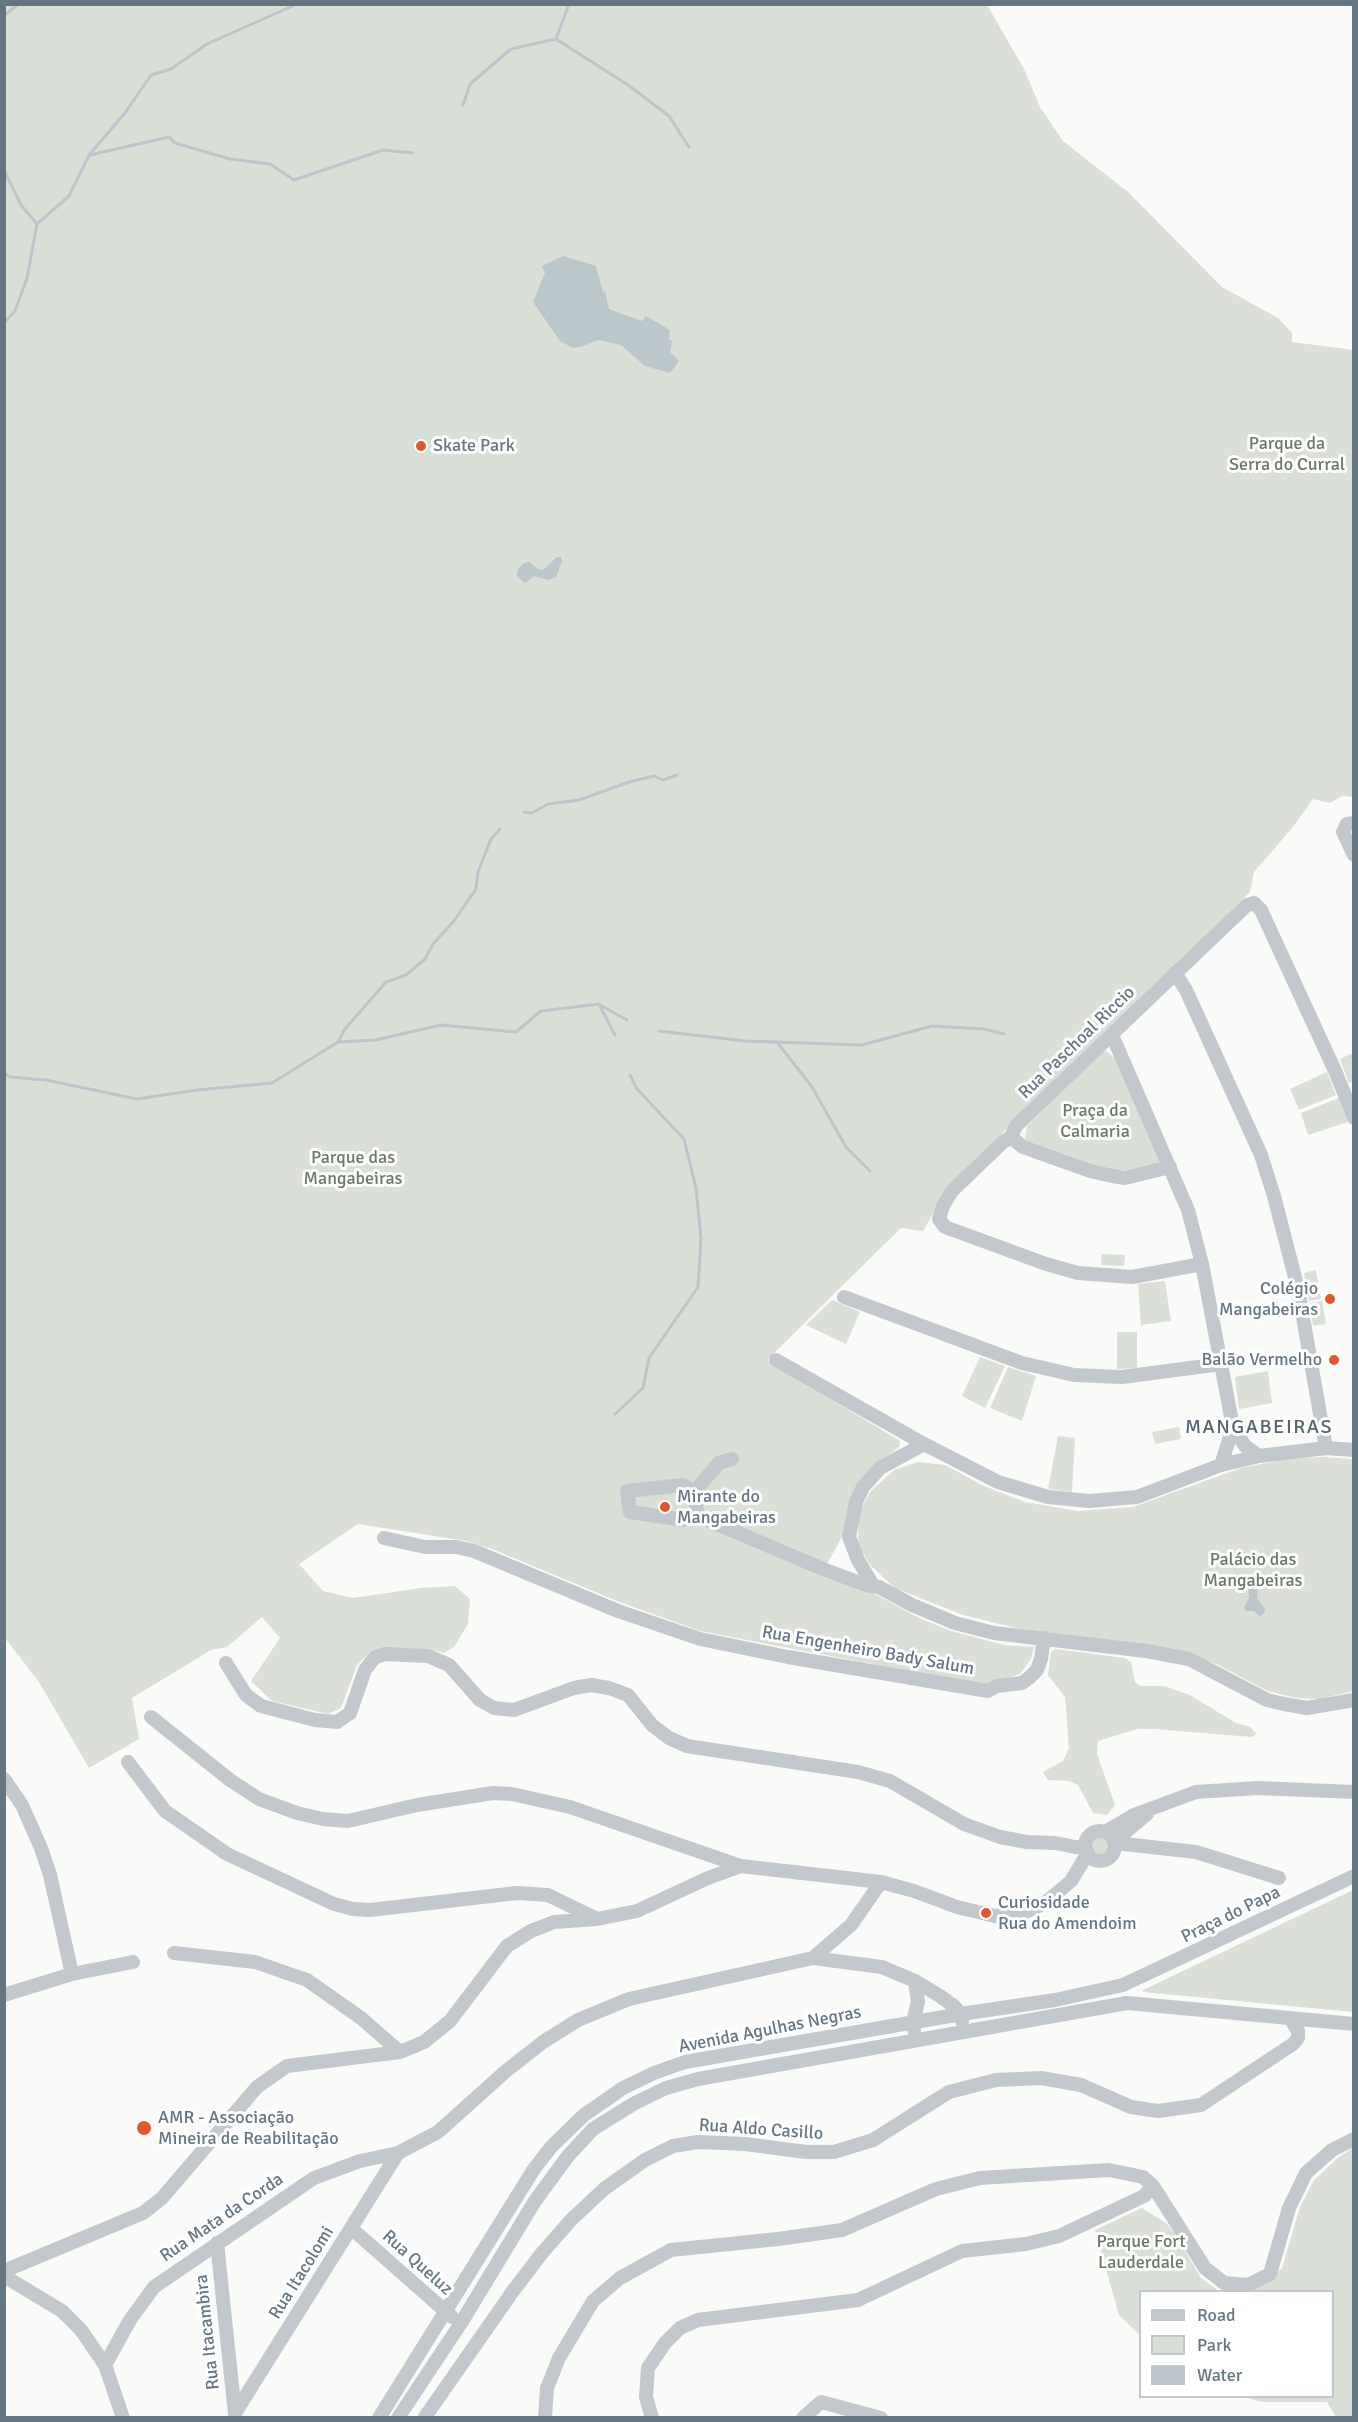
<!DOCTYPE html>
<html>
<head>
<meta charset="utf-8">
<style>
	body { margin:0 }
	#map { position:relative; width:1358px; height:2422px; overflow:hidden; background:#fafaf8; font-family:Signika,sans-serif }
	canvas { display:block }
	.frame { position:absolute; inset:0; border:6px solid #657683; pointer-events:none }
	.legend { position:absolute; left:1139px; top:2290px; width:195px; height:108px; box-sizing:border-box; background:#fff; border:2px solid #c1c8cd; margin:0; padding:8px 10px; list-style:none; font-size:18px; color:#657683 }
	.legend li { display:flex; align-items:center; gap:12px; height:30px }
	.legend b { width:30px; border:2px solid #c1c8cd }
</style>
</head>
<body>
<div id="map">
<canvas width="1358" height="2422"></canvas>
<div class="frame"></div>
<ul class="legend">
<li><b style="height:8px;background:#c3c8cc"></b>Road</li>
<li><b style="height:16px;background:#dadfd7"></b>Park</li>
<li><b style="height:16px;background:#bbc7cb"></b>Water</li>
</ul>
</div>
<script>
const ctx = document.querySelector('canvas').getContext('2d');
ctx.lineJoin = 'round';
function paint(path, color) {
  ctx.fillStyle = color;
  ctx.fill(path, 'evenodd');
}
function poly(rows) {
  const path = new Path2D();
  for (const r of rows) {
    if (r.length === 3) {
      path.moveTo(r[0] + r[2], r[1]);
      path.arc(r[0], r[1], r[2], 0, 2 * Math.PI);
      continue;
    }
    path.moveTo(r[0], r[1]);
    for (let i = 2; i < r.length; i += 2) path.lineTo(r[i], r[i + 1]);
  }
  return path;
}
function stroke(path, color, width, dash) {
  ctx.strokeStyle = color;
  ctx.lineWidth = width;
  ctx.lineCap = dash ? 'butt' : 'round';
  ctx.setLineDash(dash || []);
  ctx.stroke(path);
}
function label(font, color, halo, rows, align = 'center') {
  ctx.font = font + ' Signika,sans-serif';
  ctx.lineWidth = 6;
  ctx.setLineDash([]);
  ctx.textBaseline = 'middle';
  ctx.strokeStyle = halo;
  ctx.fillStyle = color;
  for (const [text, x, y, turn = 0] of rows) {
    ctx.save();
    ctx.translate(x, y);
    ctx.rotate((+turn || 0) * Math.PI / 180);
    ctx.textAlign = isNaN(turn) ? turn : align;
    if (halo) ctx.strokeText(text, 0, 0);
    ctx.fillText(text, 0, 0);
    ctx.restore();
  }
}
paint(poly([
	[5,5,987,5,1024,69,1040,107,1063,141,1128,192,1222,287,1278,318,1292,333,1292,342,1354,350,1353,797,1342,796,1330,803,1313,799,1293,827,1254,872,1250,892,950,1184,923,1231,901,1228,767,1360,900,1441,899,1447,873,1467,844,1533,827,1564,819,1572,821,1576,875,1594,917,1617,951,1631,1004,1645,1034,1647,1031,1659,1020,1674,989,1684,977,1684,700,1631,617,1601,492,1549,466,1541,358,1524,299,1564,323,1591,353,1598,421,1588,455,1586,470,1599,468,1624,454,1647,444,1653,429,1649,380,1648,371,1651,357,1665,341,1708,328,1714,272,1701,251,1681,280,1638,262,1617,227,1647,211,1650,132,1698,139,1739,89,1768,39,1682,5,1638],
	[1106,1051,1117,1060,1160,1163,1152,1169,1106,1171,1030,1143,1025,1139,1027,1126,1101,1052],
	[1353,1053,1353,1081,1349,1083,1340,1059],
	[1327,1072,1336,1095,1299,1110,1290,1089],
	[1339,1098,1348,1122,1308,1135,1301,1113],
	[1102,1254,1125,1255,1124,1266,1101,1265],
	[1316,1270,1321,1299,1309,1301,1304,1273],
	[1165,1281,1171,1321,1141,1325,1138,1284],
	[832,1300,860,1312,846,1344,806,1325],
	[1322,1301,1326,1324,1313,1326,1310,1303],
	[1117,1332,1137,1332,1137,1368,1117,1369],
	[980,1357,1005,1366,985,1408,962,1396],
	[1008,1367,1036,1376,1022,1421,990,1408],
	[1268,1371,1272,1403,1239,1409,1235,1377],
	[1179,1427,1181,1439,1155,1444,1152,1432],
	[1058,1436,1075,1438,1072,1492,1048,1489],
	[1321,1457,1353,1459,1353,1691,1320,1699,1297,1698,1268,1691,1216,1664,1176,1651,1028,1631,963,1615,895,1588,871,1566,859,1547,858,1539,859,1513,870,1492,894,1470,918,1462,945,1465,984,1486,1025,1502,1078,1511,1133,1507,1241,1468,1286,1459],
	[1055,1649,1125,1658,1131,1662,1135,1682,1140,1686,1164,1686,1190,1695,1236,1723,1250,1727,1257,1734,1252,1737,1155,1729,1137,1729,1098,1741,1097,1754,1115,1805,1107,1815,1093,1813,1078,1785,1069,1781,1048,1780,1043,1772,1063,1761,1069,1748,1065,1697,1048,1675,1051,1652],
	[1100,1846,11],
	[1353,1890,1353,2012,1143,1992,1143,1990],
	[1353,2148,1353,2417,1336,2417,1327,2402,1261,2402,1245,2397,1332,2396,1332,2292,1250,2291,1266,2284,1282,2268,1300,2207,1314,2180,1339,2157],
	[1142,2208,1166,2223,1175,2234,1201,2278,1219,2291,1225,2291,1140,2292,1140,2335,1119,2315,1095,2230]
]), '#dadfd7');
paint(poly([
	[563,256,596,266,603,292,605,291,609,309,642,321,646,316,670,330,669,340,672,341,670,352,679,361,670,373,645,366,621,345,598,340,583,346,573,348,560,341,533,302,545,273,542,266],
	[557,557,561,557,562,561,556,577,548,580,534,576,525,583,517,576,518,569,524,563,529,562,538,569,543,570],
	[1252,1579,1258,1581,1257,1598,1265,1609,1264,1613,1260,1616,1254,1611,1246,1611,1244,1608,1249,1597,1248,1584]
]), '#bbc7cb');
stroke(poly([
	[4,16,18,4],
	[556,39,628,85,669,116,689,147],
	[463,105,470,84,511,49,556,39,569,4],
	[90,155,169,137,175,143,230,159,270,164,294,180,383,150,413,153],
	[4,170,21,205,37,224,27,278,15,311,4,323],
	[37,224,69,196,89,155,125,113,151,75,171,69,207,44,297,4],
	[524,812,532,813,548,804,579,800,629,782,654,776,663,780,677,775],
	[600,1005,627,1020],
	[659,1031,745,1041,862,1045,932,1026,984,1029,1004,1034],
	[338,1042,376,1040,441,1025,516,1032,541,1011,599,1004,615,1035],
	[777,1042,812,1087,846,1147,870,1171],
	[4,1073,10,1077,46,1080,137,1099,197,1090,272,1083,338,1042,345,1029,386,982,406,975,425,959,433,944,454,921,476,889,478,872,491,839,500,829],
	[615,1414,643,1388,649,1358,698,1287,701,1239,696,1188,684,1139,637,1089,630,1075]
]), '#bbc7cb', 3);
stroke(poly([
	[1354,823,1347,824,1343,832,1354,855],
	[1175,973,1186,990,1261,1155,1274,1196,1298,1289,1326,1448],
	[1112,1035,1188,1210,1202,1264,1233,1427],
	[1011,1137,1023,1147,1090,1171,1112,1176,1125,1178,1170,1167],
	[1202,1264,1132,1277,1078,1273,1046,1264,945,1227,939,1219,943,1206,952,1191,1003,1142,1011,1137,1016,1126,1247,905,1254,903,1261,910,1336,1073,1354,1118],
	[844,1297,1022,1363,1074,1375,1122,1377,1221,1364],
	[776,1360,924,1444,998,1482,1048,1497,1089,1501,1137,1497,1221,1465,1259,1456,1326,1448,1354,1450],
	[1221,1465,1233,1427,1245,1446,1259,1456],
	[683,1485,694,1492,698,1516,684,1520,630,1512,627,1491,683,1485],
	[694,1492,719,1463,732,1459],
	[698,1516,828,1571,866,1585,879,1587,912,1605,955,1623,994,1633,1146,1651,1189,1659,1267,1700,1284,1704,1307,1708,1354,1700],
	[384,1538,425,1547,456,1547,474,1551,618,1611,700,1639,788,1657,988,1691,997,1686,1022,1683,1030,1677,1037,1670,1041,1659,1044,1638],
	[873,1585,858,1560,849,1537,856,1502,863,1487,880,1468,924,1444],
	[226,1663,246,1695,261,1706,315,1720,337,1722,350,1713,365,1670,375,1657,385,1654,428,1656,449,1665,480,1700,494,1708,514,1710,574,1688,591,1685,609,1688,628,1695,652,1725,669,1738,687,1746,858,1772,890,1781,964,1824,1000,1837,1027,1842,1055,1843,1086,1849],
	[151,1717,230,1780,259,1799,297,1813,323,1819,348,1821,417,1805,493,1793,512,1794,570,1807,741,1866,881,1882,914,1891,957,1907,995,1916,1025,1912,1045,1903,1071,1881,1088,1853],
	[128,1762,165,1811,227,1854,334,1904,353,1909,370,1910,517,1893,548,1895,595,1918],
	[4,1779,22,1805,41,1848,50,1875,72,1974],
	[1100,1846,15],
	[1105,1832,1134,1815,1196,1792,1257,1788,1354,1792],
	[1114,1842,1147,1814],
	[1115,1843,1196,1852,1279,1878],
	[174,1953,255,1962,307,1980,361,2018,400,2052],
	[813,1958,882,1967,915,1981,940,1996,955,2007,961,2014,962,2021],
	[4,1995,72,1974,133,1962],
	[914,2030,913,2022,918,2002,915,1981],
	[351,2228,452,2317],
	[217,2243,235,2414],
	[4,2271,143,2213,162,2198,257,2087,287,2066,400,2052,424,2042,450,2021,507,1946,531,1931,554,1922,597,1919,637,1911,708,1878,741,1866],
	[4,2276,62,2311,81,2330,105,2365,123,2418],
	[105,2365,130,2320,154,2287,314,2178,360,2161,398,2153,438,2132,506,2071,543,2042,578,2020,629,1999,813,1958,851,1925,881,1882],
	[235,2413,398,2153],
	[425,2417,513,2291,542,2253,571,2220,604,2189,645,2160,673,2146,698,2142,745,2144,806,2152,834,2152,873,2140,949,2092,996,2080,1041,2078,1081,2085,1131,2107,1158,2111,1201,2105,1293,2044,1298,2038,1298,2031,1290,2018],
	[379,2418,534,2169,552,2146,584,2115,623,2088,654,2073,685,2062,961,2014,1055,2000,1123,1985,1354,1876],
	[398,2418,461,2323,535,2201,568,2156,593,2129,635,2103,666,2088,698,2079,1127,2003,1354,2024],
	[545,2418,547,2388,559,2358,593,2301,620,2278,671,2250,778,2239,842,2230,936,2189,980,2178,1109,2170,1143,2177,1153,2186,1205,2268,1224,2283,1248,2285,1270,2274,1289,2208,1306,2173,1332,2150,1354,2139],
	[652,2418,646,2397,648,2368,665,2343,680,2328,698,2320,858,2300,962,2251,1026,2244,1059,2236,1144,2196,1153,2186],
	[803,2418,821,2402,881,2418]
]), '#c3c8cc', 14);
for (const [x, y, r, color] of [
	[421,446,6,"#e4572e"],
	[1330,1299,6,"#e4572e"],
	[1334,1360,6,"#e4572e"],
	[665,1507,6,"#e4572e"],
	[986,1913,6,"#e4572e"],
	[144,2128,8,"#e4572e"]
]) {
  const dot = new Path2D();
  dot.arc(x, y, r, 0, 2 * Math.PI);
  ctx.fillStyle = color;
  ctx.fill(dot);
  stroke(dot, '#fff', 2);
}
label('18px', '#687a64', '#fff', [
	["Parque da",1287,444],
	["Serra do Curral",1287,465],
	["Praça da",1095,1111],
	["Calmaria",1095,1132],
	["Parque das",353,1158],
	["Mangabeiras",353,1179],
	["Palácio das",1253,1560],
	["Mangabeiras",1253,1581],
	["Parque Fort",1141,2242],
	["Lauderdale",1141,2263]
]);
label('18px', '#657683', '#fff', [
	["Skate Park",433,446],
	["Colégio",1318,1289,"right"],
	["Mangabeiras",1318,1310,"right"],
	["Balão Vermelho",1322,1360,"right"],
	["Mirante do",677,1497],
	["Mangabeiras",677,1518],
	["Curiosidade",998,1903],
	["Rua do Amendoim",998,1924],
	["AMR - Associação",158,2118],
	["Mineira de Reabilitação",158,2139]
], 'left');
label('18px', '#657683', '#fff', [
	["Rua Paschoal Riccio",1077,1043,-44],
	["Rua Engenheiro Bady Salum",868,1651,10],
	["Praça do Papa",1231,1915,-26],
	["Avenida Agulhas Negras",770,2030,-11],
	["Rua Aldo Casillo",761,2130,4],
	["Rua Mata da Corda",222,2218,-34],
	["Rua Queluz",417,2263,42],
	["Rua Itacolomi",302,2273,-58],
	["Rua Itacambira",208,2332,-96]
]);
ctx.letterSpacing = '1.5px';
label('20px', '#57646e', '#fff', [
	["MANGABEIRAS",1259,1428]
]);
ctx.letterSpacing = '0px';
</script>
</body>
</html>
